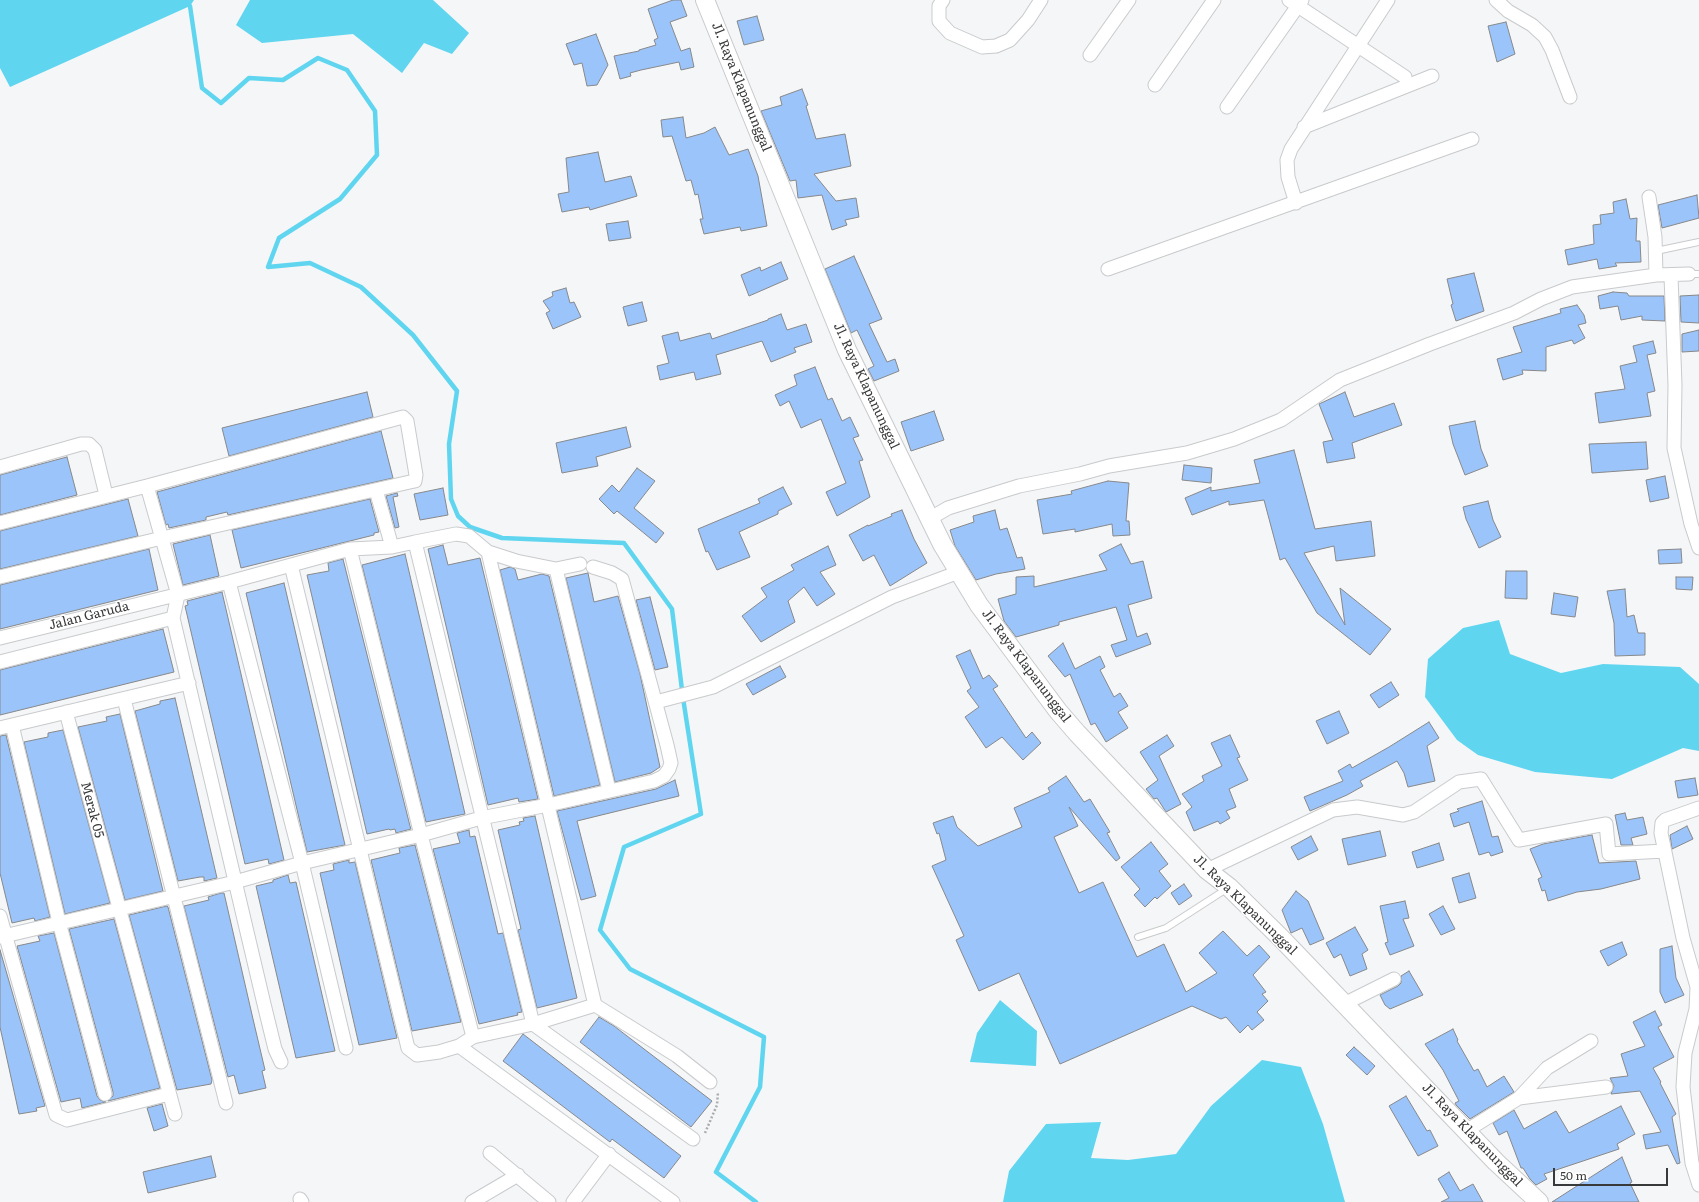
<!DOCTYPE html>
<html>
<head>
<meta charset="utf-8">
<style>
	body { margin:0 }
	#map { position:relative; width:1699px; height:1202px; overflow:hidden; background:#f4f6f8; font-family:Literata,serif }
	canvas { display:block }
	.scale { position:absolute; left:1553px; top:1168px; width:115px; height:18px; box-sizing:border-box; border:2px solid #38393a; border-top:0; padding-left:5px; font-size:12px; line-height:14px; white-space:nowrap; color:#38393a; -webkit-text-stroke:3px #fff; paint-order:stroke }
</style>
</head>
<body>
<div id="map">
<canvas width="1699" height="1202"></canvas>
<div class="scale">50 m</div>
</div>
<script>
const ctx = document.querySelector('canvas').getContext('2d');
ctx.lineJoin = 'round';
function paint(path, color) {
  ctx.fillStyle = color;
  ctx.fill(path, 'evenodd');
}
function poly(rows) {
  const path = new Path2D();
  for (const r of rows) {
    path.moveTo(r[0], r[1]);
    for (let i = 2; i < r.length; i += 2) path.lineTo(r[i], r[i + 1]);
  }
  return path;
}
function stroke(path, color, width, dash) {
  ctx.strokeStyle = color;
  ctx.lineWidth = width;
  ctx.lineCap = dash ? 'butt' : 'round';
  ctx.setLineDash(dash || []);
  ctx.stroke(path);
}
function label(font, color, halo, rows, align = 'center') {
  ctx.font = font + ' Literata,serif';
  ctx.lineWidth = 3;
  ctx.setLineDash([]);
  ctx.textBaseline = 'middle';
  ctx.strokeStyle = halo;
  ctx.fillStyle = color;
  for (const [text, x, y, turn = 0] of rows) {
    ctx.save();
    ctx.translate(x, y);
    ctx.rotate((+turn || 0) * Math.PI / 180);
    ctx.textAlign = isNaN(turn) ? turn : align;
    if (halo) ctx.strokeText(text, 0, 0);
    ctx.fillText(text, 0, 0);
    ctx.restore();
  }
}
paint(poly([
	[0,0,194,0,190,6,10,87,0,68],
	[250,0,433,0,469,33,452,54,424,43,402,73,353,34,262,43,236,25],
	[1499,620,1510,654,1561,673,1603,664,1680,667,1699,684,1699,751,1683,748,1612,779,1535,772,1478,755,1457,740,1425,697,1428,659,1463,628],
	[1000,1000,1037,1031,1036,1066,970,1062,977,1033],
	[1262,1060,1301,1067,1323,1124,1345,1202,1003,1202,1009,1171,1046,1124,1101,1122,1091,1158,1128,1160,1176,1154,1211,1106]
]), '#60d5ef');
stroke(poly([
	[184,0,190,6,202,88,221,103,249,78,283,80,318,58,347,70,375,111,377,155,340,199,279,238,268,267,310,263,361,287,413,335,457,391,449,444,451,499,458,516,470,527,502,538,624,543,672,609,683,698,701,814,624,847,600,930,630,969,764,1037,760,1087,716,1172,756,1202]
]), '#60d5ef', 4.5);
const building = poly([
	[673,0,681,0,687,16,670,22,681,51,690,48,694,67,681,70,679,62,641,70,630,73,631,76,620,79,614,56,639,51,639,50,656,45,654,40,658,38,648,9,673,0],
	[757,16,764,40,744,45,737,21,757,16],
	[1506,22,1515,54,1497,62,1488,26,1506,22],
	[596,34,608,65,597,85,587,86,582,63,574,65,566,44,596,34],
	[802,89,808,105,806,106,816,139,845,134,851,166,814,174,836,201,856,198,859,217,845,220,847,225,832,230,822,195,798,198,796,180,790,181,761,111,782,105,780,97,802,89],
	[683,117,686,138,704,133,715,127,729,155,748,149,758,176,767,226,741,231,740,227,704,234,700,219,703,219,698,194,695,195,691,180,686,181,672,136,663,137,661,120,683,117],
	[598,152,605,182,631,176,637,196,590,210,589,207,562,212,558,194,569,192,566,158,598,152],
	[1697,195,1699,218,1662,228,1658,205,1697,195],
	[1626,199,1630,219,1637,218,1636,241,1640,241,1641,262,1615,263,1617,266,1599,269,1597,259,1568,265,1565,250,1594,244,1593,225,1601,224,1600,215,1614,213,1613,202,1626,199],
	[628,221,631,238,609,241,606,224,628,221],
	[854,256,882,319,869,324,887,362,895,359,899,371,874,381,868,369,874,366,857,330,851,333,825,269,854,256],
	[781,262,788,279,749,296,741,275,760,267,761,271,781,262],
	[1474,273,1484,311,1456,321,1451,305,1453,304,1447,279,1474,273],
	[566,288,570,303,574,302,581,317,553,329,546,313,550,311,543,301,553,296,552,292,566,288],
	[1613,292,1627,293,1629,296,1664,296,1665,321,1642,320,1642,316,1621,320,1618,306,1600,309,1598,296,1613,292],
	[1699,295,1699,323,1681,322,1680,296,1699,295],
	[642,302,647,321,628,326,623,307,642,302],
	[1577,305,1584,315,1586,323,1578,325,1585,338,1574,344,1572,340,1546,347,1546,371,1522,370,1523,374,1503,380,1497,359,1522,352,1513,327,1561,313,1560,309,1577,305],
	[781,314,787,330,806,324,812,342,794,348,796,352,771,362,762,341,716,355,721,374,696,380,694,372,660,380,657,366,669,363,662,336,678,332,680,341,710,333,712,339,768,320,768,319,781,314],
	[1699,330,1699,351,1682,352,1682,334,1699,330],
	[1653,341,1656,353,1647,355,1655,391,1647,393,1651,416,1599,423,1595,393,1625,389,1620,366,1637,362,1633,346,1653,341],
	[815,367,828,400,832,398,842,421,850,417,859,436,853,438,863,460,859,461,870,497,837,516,826,492,846,483,821,419,801,428,789,401,780,406,775,395,797,385,794,375,815,367],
	[367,392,373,417,229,456,222,428,367,392],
	[1345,392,1354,417,1394,403,1402,425,1352,443,1355,458,1327,463,1323,442,1333,440,1319,404,1345,392],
	[934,411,944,440,911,451,901,422,934,411],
	[1475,421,1481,449,1488,466,1465,475,1453,444,1449,426,1475,421],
	[626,427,631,447,596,457,598,466,562,473,556,443,626,427],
	[381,431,393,478,228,515,227,512,206,517,206,520,169,528,168,524,166,525,157,492,381,431],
	[1646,442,1648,469,1592,473,1589,444,1646,442],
	[1294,450,1315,529,1371,521,1375,556,1336,561,1334,546,1304,553,1345,625,1340,588,1391,629,1370,655,1317,613,1285,558,1280,560,1264,500,1229,505,1229,501,1192,515,1185,498,1211,487,1211,491,1260,483,1254,460,1294,450],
	[67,457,77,495,0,515,0,475,67,457],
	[1184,465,1212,468,1211,483,1182,480,1184,465],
	[637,468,655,481,634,508,664,533,656,543,617,511,614,514,599,499,612,485,619,492,637,468],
	[1665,476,1669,498,1650,502,1646,480,1665,476],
	[1108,481,1129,483,1126,521,1129,521,1130,535,1113,536,1112,524,1075,532,1075,529,1043,534,1037,500,1072,494,1071,491,1108,481],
	[783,487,792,504,778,511,778,514,739,532,750,557,717,570,708,551,706,552,698,529,760,503,758,499,783,487],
	[443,488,448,515,420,520,414,494,443,488],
	[397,493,398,496,393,497,399,527,395,528,386,496,397,493],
	[128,499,138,536,0,569,0,531,128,499],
	[370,499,379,532,374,533,374,535,241,568,232,530,370,499],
	[1488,501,1493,520,1501,537,1479,548,1466,519,1463,507,1488,501],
	[902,510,914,539,927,563,890,586,874,555,863,561,849,535,868,525,868,526,892,516,891,514,902,510],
	[995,510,1000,530,1007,528,1017,558,1022,557,1025,569,996,574,976,580,955,546,950,530,974,522,973,516,995,510],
	[210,535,219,576,183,585,173,544,210,535],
	[1121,544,1131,564,1143,561,1152,598,1128,605,1137,637,1147,633,1151,644,1116,657,1111,645,1127,640,1116,607,1059,622,1059,625,1016,637,1004,621,998,599,1016,594,1016,577,1034,576,1034,587,1107,570,1099,555,1121,544],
	[443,545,448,565,480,558,538,799,519,802,518,798,488,805,428,549,443,545],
	[828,546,836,565,820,572,835,594,817,606,804,587,788,601,795,622,761,642,742,616,767,597,761,588,794,570,791,565,828,546],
	[149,549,158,590,0,629,0,585,149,549],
	[1681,549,1682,563,1659,564,1658,550,1681,549],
	[405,554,465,814,426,822,362,565,405,554],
	[343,559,410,826,411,829,396,833,395,829,390,830,389,829,367,834,307,575,329,571,328,563,343,559],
	[510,567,515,569,518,580,542,574,549,576,600,785,554,796,500,570,510,567],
	[1506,571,1527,571,1527,599,1505,598,1506,571],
	[588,573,594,602,618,596,640,674,660,767,651,773,615,782,566,578,588,573],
	[1676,577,1693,577,1692,590,1676,589,1676,577],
	[284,583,345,845,307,852,246,593,284,583],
	[1625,589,1627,617,1634,615,1638,633,1645,633,1645,655,1615,656,1614,623,1607,591,1625,589],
	[222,592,284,860,269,864,268,859,245,864,185,606,188,605,187,601,222,592],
	[1554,593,1578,597,1575,617,1551,614,1554,593],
	[650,597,668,667,655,670,636,600,650,597],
	[163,629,174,672,0,715,0,670,163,629],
	[1063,643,1075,669,1100,656,1105,667,1100,670,1114,697,1120,693,1128,706,1118,712,1128,728,1106,742,1095,723,1091,725,1070,674,1065,677,1048,656,1063,643],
	[970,650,983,679,989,675,998,686,993,689,1026,738,1032,732,1041,743,1023,760,1002,737,986,748,965,717,979,707,967,691,971,688,956,656,970,650],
	[780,666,786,677,753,695,746,684,780,666],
	[1391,682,1399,695,1379,708,1370,695,1391,682],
	[175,698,217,878,204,881,204,877,200,877,178,881,135,711,160,704,160,701,175,698],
	[1339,711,1349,733,1327,744,1316,721,1339,711],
	[120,714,163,891,125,900,78,727,107,721,106,717,120,714],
	[1429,722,1439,738,1427,746,1435,781,1408,787,1404,773,1397,761,1360,781,1363,786,1347,795,1310,811,1304,797,1343,781,1338,771,1350,764,1352,768,1389,747,1429,722],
	[63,730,110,903,65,914,24,742,48,737,48,733,63,730],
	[6,735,50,917,35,921,34,918,12,923,0,873,0,736,6,735],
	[1167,735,1174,746,1159,756,1181,804,1166,812,1157,798,1154,799,1146,789,1158,780,1140,752,1167,735],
	[1230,735,1240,757,1237,758,1248,780,1229,789,1236,807,1226,811,1230,818,1220,824,1218,821,1194,831,1186,812,1192,807,1182,794,1204,781,1202,776,1222,766,1211,743,1230,735],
	[1066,776,1084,802,1090,799,1110,832,1107,833,1120,858,1116,861,1069,807,1078,826,1054,837,1079,893,1103,882,1137,957,1164,944,1186,992,1217,973,1199,953,1223,931,1247,956,1259,945,1270,957,1253,975,1266,992,1262,994,1268,1001,1257,1012,1264,1020,1252,1030,1248,1025,1240,1033,1226,1017,1221,1019,1192,1006,1060,1064,1019,973,979,991,956,940,964,936,932,866,946,860,939,833,937,834,933,823,953,816,957,827,978,846,1022,827,1014,808,1050,792,1048,788,1066,776],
	[1695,778,1698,795,1678,798,1675,781,1695,778],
	[675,780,679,796,577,821,596,896,581,900,557,811,656,789,675,780],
	[1482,801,1492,837,1498,836,1503,852,1491,856,1489,852,1479,855,1469,822,1454,827,1450,814,1459,811,1457,809,1482,801],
	[1625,813,1627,820,1643,817,1647,834,1631,838,1633,845,1621,845,1615,815,1625,813],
	[535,816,577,998,537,1008,518,930,521,929,498,830,520,825,519,822,524,821,523,818,535,816],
	[1687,826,1693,839,1672,849,1670,835,1687,826],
	[469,830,470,837,475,836,498,934,503,933,522,1012,517,1013,518,1015,479,1024,433,849,460,843,457,833,469,830],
	[1380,831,1386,856,1348,865,1342,839,1380,831],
	[1592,835,1599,863,1636,861,1640,879,1601,889,1577,892,1548,901,1545,890,1542,891,1538,879,1542,877,1530,849,1543,844,1592,835],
	[1311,836,1318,850,1298,860,1291,847,1311,836],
	[1151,842,1168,864,1159,871,1171,886,1157,899,1155,897,1145,907,1134,895,1140,889,1121,867,1151,842],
	[1439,843,1444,860,1417,868,1412,852,1439,843],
	[415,845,461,1022,412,1031,371,860,400,853,399,848,415,845],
	[349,860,349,863,355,862,397,1038,359,1045,320,873,334,870,333,864,349,860],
	[1469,873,1476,898,1459,903,1452,878,1469,873],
	[288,875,290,883,296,882,335,1051,296,1058,256,886,273,882,273,880,288,875],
	[1184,884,1192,896,1179,905,1171,893,1184,884],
	[1296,891,1308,901,1324,939,1310,945,1302,928,1291,933,1282,910,1296,891],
	[221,893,224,893,253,1019,265,1070,262,1071,266,1088,239,1094,234,1075,228,1077,184,906,209,900,208,897,221,893],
	[1405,901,1409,918,1403,919,1414,946,1390,955,1385,943,1388,942,1380,906,1405,901],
	[167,906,168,907,212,1080,211,1084,177,1090,129,915,167,906],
	[1443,906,1455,929,1441,935,1429,914,1443,906],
	[114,919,160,1088,108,1101,113,1096,113,1092,69,929,114,919],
	[1355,927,1368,950,1362,954,1367,969,1350,976,1341,954,1334,958,1326,943,1355,927],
	[54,933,97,1096,100,1100,106,1102,82,1108,80,1098,61,1102,17,946,40,941,38,936,54,933],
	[1622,942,1627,955,1608,966,1600,951,1622,942],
	[1672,946,1676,978,1684,995,1665,1003,1660,992,1660,949,1672,946],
	[0,950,45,1106,36,1108,37,1111,19,1114,0,1027,0,950],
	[1409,971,1423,995,1390,1009,1385,1005,1380,995,1398,986,1401,983,1401,976,1409,971],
	[1655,1011,1662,1025,1658,1027,1674,1057,1653,1068,1661,1082,1660,1083,1676,1114,1672,1117,1680,1163,1677,1164,1668,1145,1646,1149,1643,1135,1661,1132,1640,1091,1611,1094,1614,1086,1610,1078,1628,1076,1621,1054,1645,1046,1633,1022,1655,1011],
	[599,1017,614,1026,712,1101,691,1127,580,1042,599,1017],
	[1453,1029,1458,1040,1457,1041,1474,1071,1478,1069,1487,1087,1504,1076,1514,1092,1470,1119,1456,1105,1455,1103,1459,1101,1443,1070,1425,1044,1453,1029],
	[523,1034,681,1156,664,1178,612,1139,610,1142,503,1061,523,1034],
	[1354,1047,1375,1066,1367,1075,1346,1055,1354,1047],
	[1406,1096,1427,1131,1430,1130,1438,1146,1418,1156,1389,1106,1406,1096],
	[162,1104,168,1126,154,1131,147,1108,162,1104],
	[1621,1106,1635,1134,1617,1144,1619,1149,1544,1174,1547,1179,1536,1185,1530,1179,1523,1168,1521,1168,1507,1131,1499,1135,1493,1123,1514,1110,1524,1129,1556,1111,1569,1133,1621,1106],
	[211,1156,216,1177,148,1193,143,1172,211,1156],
	[1622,1157,1632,1182,1630,1183,1639,1202,1552,1202,1622,1157],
	[1449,1172,1460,1191,1473,1184,1483,1202,1441,1202,1449,1198,1438,1179,1449,1172]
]);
paint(building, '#9bc4fa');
stroke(building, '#87888a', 1);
const lane = poly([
	[1656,251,1699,242],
	[1689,274,1699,274],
	[1138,937,1166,928,1228,888]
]);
const street = poly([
	[943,0,939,6,939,21,950,33,982,47,996,46,1010,40,1028,20,1041,0],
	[1289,0,1405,77],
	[1496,0,1508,11,1532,25,1545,37,1552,50,1570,97],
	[1090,55,1129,0],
	[1155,85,1214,0],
	[1227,107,1302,0],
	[1304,127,1432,76],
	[1649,197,1655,237,1656,275],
	[1296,203,1288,177,1287,160,1291,149,1388,0],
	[1108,269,1472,139],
	[1671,276,1675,385,1674,448,1691,524,1699,548],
	[0,467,81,444,89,444,95,450,106,495],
	[147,486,178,595,173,618,264,1004,275,1049,281,1062],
	[376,490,392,547],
	[929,519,948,508,1019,486,1080,474,1109,466,1187,453,1234,439,1281,420,1340,380,1430,344,1514,313,1541,299,1572,287,1656,275,1689,274],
	[0,523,147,486,403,417,407,421,416,475,415,481,410,482,162,538,0,577],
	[415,542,456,534,469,536,488,552,516,561,556,569,580,564],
	[350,549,421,835,473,1037],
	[488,552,595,1005,677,1056,710,1082],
	[291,565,408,1048,417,1055,439,1052,459,1046,473,1037,533,1024,595,1005],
	[556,569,609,790],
	[229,582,302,863,346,1048],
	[0,638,229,582,350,549,392,547,415,542,533,1024,693,1139],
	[0,662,173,618],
	[124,699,226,1103],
	[656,702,713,687,892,597,959,572],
	[66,712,175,1114],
	[12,725,59,922,105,1094],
	[0,728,189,683],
	[1699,808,1665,820,1662,823,1661,833,1683,938,1697,987,1696,1009,1685,1053,1683,1087,1692,1163,1699,1185],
	[1207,870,1333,810,1357,807,1403,815,1414,812,1459,782,1481,779,1519,840,1606,824,1609,854,1664,851],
	[0,916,56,1115,67,1120,169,1094],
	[0,937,235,882,302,863,421,835,481,818,548,805,654,781,664,776,669,769,671,763,667,745,622,579,612,573,593,567],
	[1344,1004,1394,979],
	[459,1046,673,1202],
	[1519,1098,1606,1087],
	[1466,1131,1519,1098,1547,1068,1591,1041],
	[490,1153,549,1202],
	[300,1199,302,1202],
	[472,1202,518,1175],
	[573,1202,609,1154]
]);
const secondary = poly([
	[705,0,847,350,942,544,979,605,1058,711,1077,733,1207,870,1229,887,1281,938,1496,1162,1539,1202]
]);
stroke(lane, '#c8cacc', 8);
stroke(street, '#c8cacc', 15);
stroke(secondary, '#c8cacc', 20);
stroke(poly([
	[705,1133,717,1105,718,1092]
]), '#abacae', 2.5, [2, 2]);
stroke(lane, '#fff', 6);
stroke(street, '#fff', 13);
stroke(secondary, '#fff', 18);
label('13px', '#38393a', '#fff', [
	["Jl. Raya Klapanunggal",741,87,68],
	["Jl. Raya Klapanunggal",866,386,65],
	["Jalan Garuda",89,616,-14],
	["Jl. Raya Klapanunggal",1026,666,53],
	["Merak 05",92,810,75],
	["Jl. Raya Klapanunggal",1245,905,44],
	["Jl. Raya Klapanunggal",1472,1135,46]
]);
</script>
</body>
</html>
